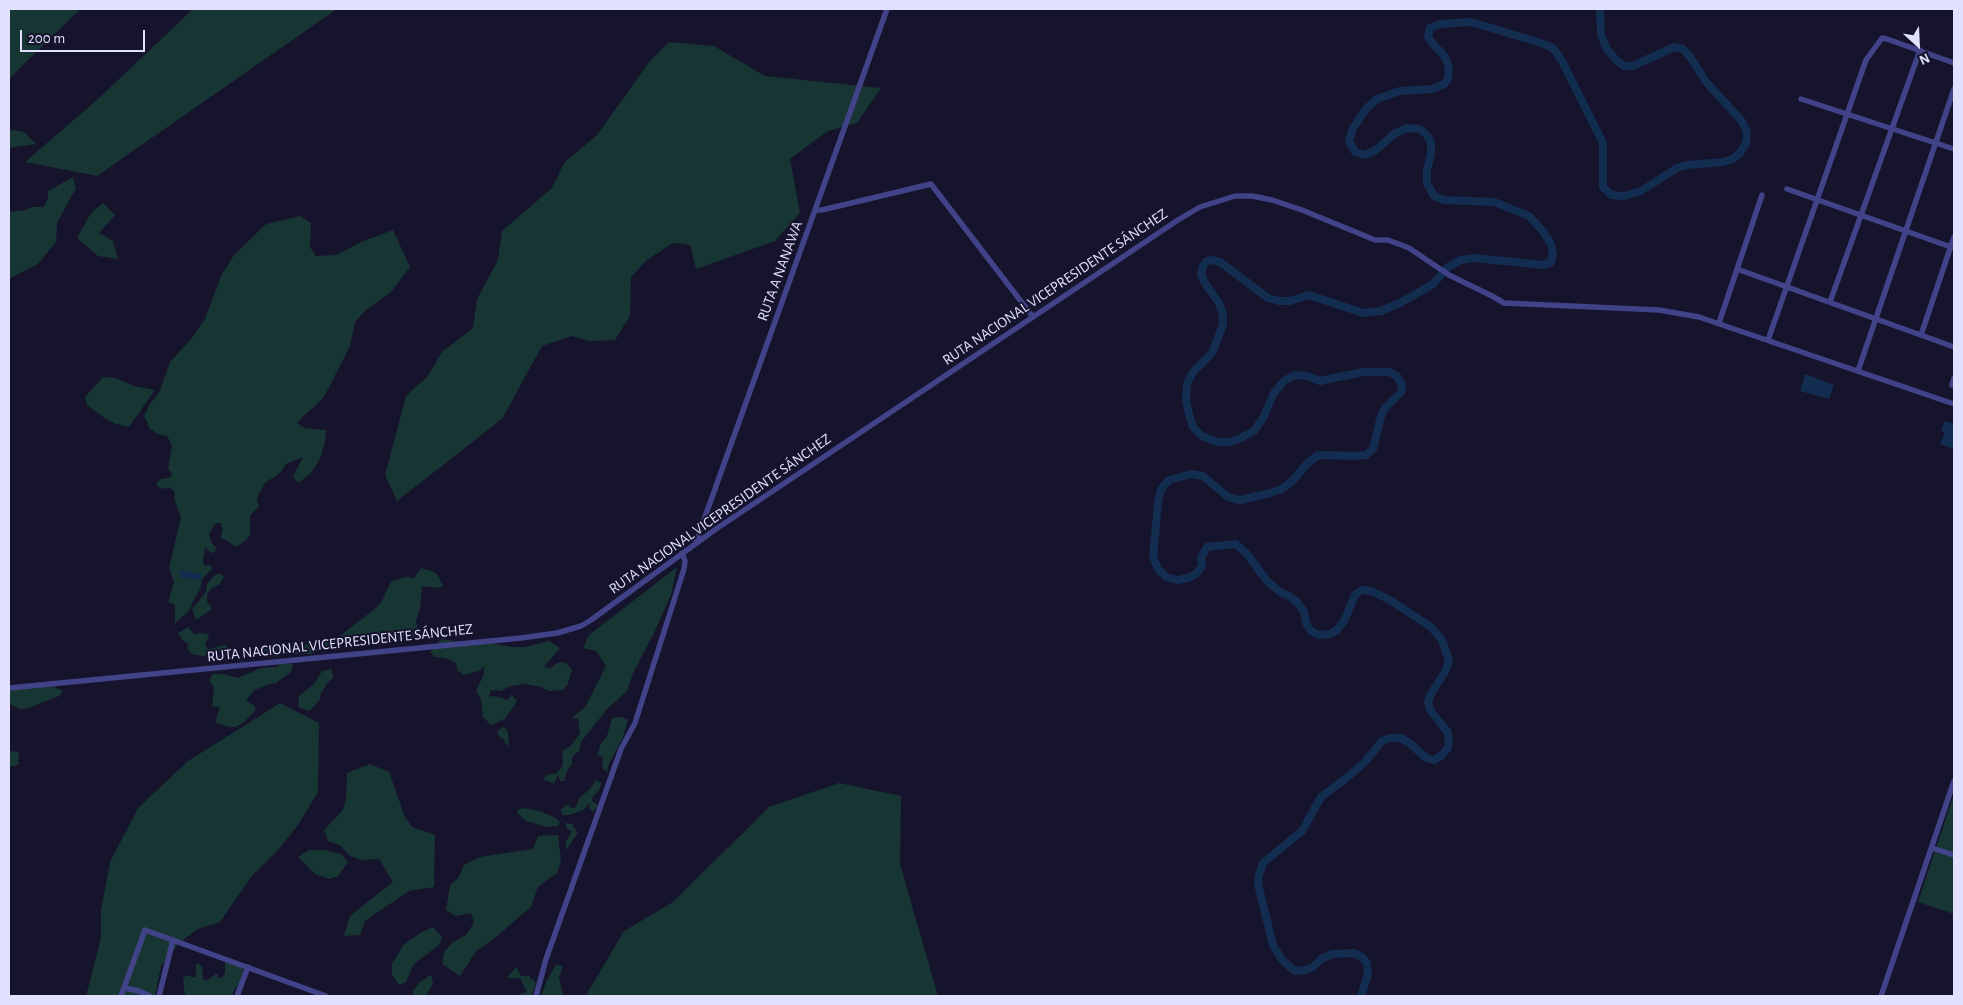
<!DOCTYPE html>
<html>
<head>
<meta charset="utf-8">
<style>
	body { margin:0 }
	#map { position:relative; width:1963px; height:1005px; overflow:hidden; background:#16132c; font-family:"Alegreya Sans",sans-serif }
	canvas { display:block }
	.frame { position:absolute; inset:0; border:10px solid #e1e0fd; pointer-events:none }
	.north { position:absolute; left:1893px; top:20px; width:50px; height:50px; -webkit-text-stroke:4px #16132c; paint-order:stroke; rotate:155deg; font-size:14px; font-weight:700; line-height:20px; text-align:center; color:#e1e0fd }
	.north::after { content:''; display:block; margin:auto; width:18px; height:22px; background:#e1e0fd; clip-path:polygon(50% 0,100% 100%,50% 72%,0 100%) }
	.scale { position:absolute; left:20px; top:30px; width:125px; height:22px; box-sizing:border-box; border:2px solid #e1e0fd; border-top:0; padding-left:6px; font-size:15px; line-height:18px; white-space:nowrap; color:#e1e0fd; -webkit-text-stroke:4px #16132c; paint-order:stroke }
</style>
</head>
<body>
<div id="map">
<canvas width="1963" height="1005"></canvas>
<div class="frame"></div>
<div class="north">N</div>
<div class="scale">200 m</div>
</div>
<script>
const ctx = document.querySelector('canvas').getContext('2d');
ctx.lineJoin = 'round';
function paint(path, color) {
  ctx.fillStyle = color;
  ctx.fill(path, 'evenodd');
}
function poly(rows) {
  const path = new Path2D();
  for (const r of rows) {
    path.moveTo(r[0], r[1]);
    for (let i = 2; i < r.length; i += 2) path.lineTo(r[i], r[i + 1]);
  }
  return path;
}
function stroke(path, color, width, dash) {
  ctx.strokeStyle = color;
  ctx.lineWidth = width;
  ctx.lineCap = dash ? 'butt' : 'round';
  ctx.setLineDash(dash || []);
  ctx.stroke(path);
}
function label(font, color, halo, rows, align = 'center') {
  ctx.font = font + ' "Alegreya Sans",sans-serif';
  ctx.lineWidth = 4;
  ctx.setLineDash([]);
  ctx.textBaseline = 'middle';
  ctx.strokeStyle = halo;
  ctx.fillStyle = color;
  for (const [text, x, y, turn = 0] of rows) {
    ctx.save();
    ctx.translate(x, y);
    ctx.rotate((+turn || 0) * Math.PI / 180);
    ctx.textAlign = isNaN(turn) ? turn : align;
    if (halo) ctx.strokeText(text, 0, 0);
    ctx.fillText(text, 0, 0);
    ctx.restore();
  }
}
paint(poly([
	[9,9,80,9,9,79],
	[193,9,337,9,97,176,25,162,99,98],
	[669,42,714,46,765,76,881,88,857,123,828,131,790,159,800,213,775,241,696,269,690,245,673,243,647,260,631,277,630,316,615,340,589,341,572,336,542,346,502,419,397,501,385,475,406,396,428,376,442,352,473,328,477,299,498,260,502,231,552,188,564,163,597,135,649,62],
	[14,130,24,132,36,144,9,148,9,131],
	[73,177,76,188,57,223,56,242,38,264,9,279,9,212,25,210,32,207,44,207,48,198,48,191],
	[103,203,115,215,99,233,113,241,118,259,98,256,77,238,91,213],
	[300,216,311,223,310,247,316,256,336,255,361,242,393,230,410,267,391,292,365,311,355,322,350,346,324,397,297,423,305,428,326,430,325,442,319,461,310,474,298,483,293,476,303,457,286,464,281,472,264,484,257,499,259,507,250,515,250,535,246,540,238,546,234,546,226,540,222,539,221,535,223,531,221,523,216,523,209,534,212,544,216,547,215,552,211,553,205,547,203,560,204,565,211,566,212,569,202,579,201,586,188,612,175,623,175,605,168,602,174,582,169,568,181,517,174,498,175,492,169,487,166,489,158,487,156,484,161,479,169,478,172,474,168,469,172,445,167,436,158,434,150,429,144,416,149,405,159,393,170,362,191,339,205,319,221,276,234,255,266,224],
	[103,377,116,378,134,386,155,390,129,427,116,424,103,417,87,405,85,397],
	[677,567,671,595,654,633,634,671,627,691,607,709,581,742,579,751,572,757,572,764,567,771,564,781,560,781,558,775,554,784,543,779,547,775,557,773,563,765,562,751,570,747,580,733,578,719,572,718,585,707,606,666,596,651,583,648,589,635],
	[421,568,432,571,437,574,443,585,440,588,422,586,420,609,416,621,419,634,414,638,387,641,351,640,323,648,311,654,284,654,255,650,274,642,302,645,337,638,376,608,382,601,391,581,406,577,414,578],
	[219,573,224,577,219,585,212,588,207,594,207,601,212,609,196,620,192,609,206,592,207,584,214,576],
	[188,627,195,635,198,633,208,634,209,637,205,644,208,649,225,645,228,647,224,650,203,656,191,654,187,647,189,644,182,640,178,633],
	[441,639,469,643,491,640,496,644,511,647,525,647,549,641,560,648,544,667,551,668,557,663,563,662,567,664,572,670,567,686,562,690,549,691,541,687,525,684,511,686,501,691,491,690,489,696,500,697,507,700,512,695,517,701,505,719,491,725,483,717,481,700,476,691,484,674,484,665,481,670,464,675,457,670,456,663,445,658,435,657,430,652],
	[282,663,293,664,291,672,276,683,269,684,253,691,246,701,254,705,256,710,243,723,236,727,229,727,215,722,220,707,212,706,214,688,209,680,213,674,224,674,238,678,261,668,276,667],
	[332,669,333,678,328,682,321,693,320,699,310,711,298,707,299,696,314,684,322,671],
	[40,685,54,687,63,691,59,696,29,708,20,709,9,704,9,689],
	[280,703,319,723,318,792,298,825,279,849,251,877,220,922,198,929,179,943,161,966,155,996,86,996,101,938,101,910,110,862,138,808,188,761],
	[622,717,628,720,623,737,608,766,607,772,602,768,603,758,599,755,597,758,600,745,607,736,612,718],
	[504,726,508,732,509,746,505,743,504,739,500,738,497,732],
	[10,751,19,752,18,762,20,763,15,766,9,766,9,753],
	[370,764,389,772,405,817,412,827,435,835,434,887,409,891,365,921,360,935,344,936,350,916,393,882,379,859,361,860,349,855,341,846,328,841,324,830,342,811,346,800,347,773],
	[596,780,602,783,599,790,593,796,592,801,598,805,593,812,589,808,590,803,583,810,569,815,562,815,561,809,565,806,568,804,571,808,575,808,580,797,590,789],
	[839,783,901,796,900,864,938,996,587,996,588,992,624,931,673,902,769,807],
	[1954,794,1954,914,1918,902],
	[524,808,539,811,554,817,560,822,558,826,547,827,526,821,518,814,517,810],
	[565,823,572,824,578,833,566,850,566,842,572,831,568,830],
	[558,835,561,861,557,873,538,887,531,907,490,942,476,951,460,976,442,964,444,952,452,943,467,934,474,922,471,913,456,916,446,910,450,885,458,878,464,865,480,857,533,849,538,836],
	[309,850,325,850,341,854,348,862,338,876,329,879,315,874,298,857],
	[433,927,442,937,439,945,414,964,406,982,399,985,392,975,392,964,404,944,422,932],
	[225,958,244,968,240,982,233,992,232,996,185,996,183,978,187,975,196,978,196,965,199,964,202,966,203,979,206,981,216,974,218,974,218,978,222,978,225,973],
	[556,965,563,966,559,977,563,996,541,996,547,980],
	[516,967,521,976,530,976,530,980,533,979,536,984,531,996,515,996,527,992,520,978,507,978],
	[431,975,433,983,426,996,414,996,412,992,420,982]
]), '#173533');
paint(poly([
	[1805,374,1834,385,1829,399,1800,391],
	[1945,421,1954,424,1954,449,1940,444,1945,432,1941,431],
	[180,570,202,574,201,580,179,577]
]), '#132d50');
stroke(poly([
	[1361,996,1368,974,1367,963,1362,957,1354,953,1332,954,1321,959,1313,967,1306,970,1295,971,1282,960,1273,945,1258,884,1259,875,1263,863,1302,831,1321,797,1345,779,1364,763,1382,741,1390,738,1401,738,1411,744,1426,758,1434,760,1442,755,1448,748,1449,739,1447,731,1430,710,1428,702,1431,694,1446,670,1449,661,1442,640,1431,627,1390,600,1371,591,1362,590,1355,595,1344,621,1337,630,1330,634,1319,635,1311,631,1306,623,1304,612,1298,603,1289,596,1280,592,1267,581,1247,554,1236,544,1207,547,1201,558,1202,566,1196,574,1188,578,1177,580,1166,577,1158,569,1153,557,1158,503,1161,489,1169,480,1191,474,1203,476,1228,497,1240,500,1270,493,1282,489,1291,482,1309,462,1318,455,1354,456,1366,455,1373,449,1381,416,1385,408,1401,392,1402,385,1397,376,1389,372,1363,372,1320,381,1307,376,1295,375,1284,381,1274,393,1263,418,1254,431,1241,438,1230,442,1217,442,1202,436,1193,427,1189,414,1186,400,1187,384,1193,372,1212,353,1223,325,1223,315,1219,303,1205,283,1201,274,1203,266,1207,261,1213,260,1220,262,1268,298,1279,301,1290,301,1309,295,1363,313,1381,311,1400,303,1433,284,1448,267,1461,260,1474,258,1544,265,1551,262,1553,254,1551,244,1542,230,1529,216,1494,202,1444,200,1434,196,1427,183,1427,171,1431,154,1431,143,1427,135,1420,129,1407,128,1394,134,1376,150,1365,155,1355,152,1349,141,1353,128,1366,109,1377,99,1400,91,1432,89,1444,84,1448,79,1449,67,1445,57,1433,44,1428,36,1430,28,1440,24,1471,22,1538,42,1553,48,1562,61,1603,143,1603,187,1611,195,1624,196,1641,191,1677,168,1687,165,1723,162,1733,159,1740,153,1746,143,1747,132,1741,120,1706,82,1691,58,1683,49,1674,47,1633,66,1624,66,1616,60,1607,49,1601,35,1600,9]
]), '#132d50', 8);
stroke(poly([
	[1801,99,1954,149],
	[1787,189,1951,247],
	[815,210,822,210,931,184,1033,317],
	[1737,269,1954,347],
	[1830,302,1920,50],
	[1719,323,1762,195],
	[1921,335,1954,237],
	[1768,340,1866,60,1882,38,1887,39,1954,63],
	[1858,371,1954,89],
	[1952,385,1954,378],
	[696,542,887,9],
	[9,688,521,638,557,633,581,626,591,620,716,529,1178,220,1200,207,1235,196,1252,196,1272,200,1302,210,1375,240,1388,240,1409,248,1449,275,1492,296,1504,303,1659,310,1699,317,1954,404],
	[1932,848,1954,855],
	[124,988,139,991,150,996],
	[121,996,145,930,326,996],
	[159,996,173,940],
	[237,996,248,967],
	[536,996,546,959,621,749,635,723,684,569,685,561,682,553],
	[1881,996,1954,781]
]), '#414288', 5.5);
label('15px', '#e1e0fd', '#16132c', [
	["RUTA A NANAWA",780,271,-70],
	["RUTA NACIONAL VICEPRESIDENTE SÁNCHEZ",1055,287,-34],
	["RUTA NACIONAL VICEPRESIDENTE SÁNCHEZ",720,514,-35],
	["RUTA NACIONAL VICEPRESIDENTE SÁNCHEZ",340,643,-6]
]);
</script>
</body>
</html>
